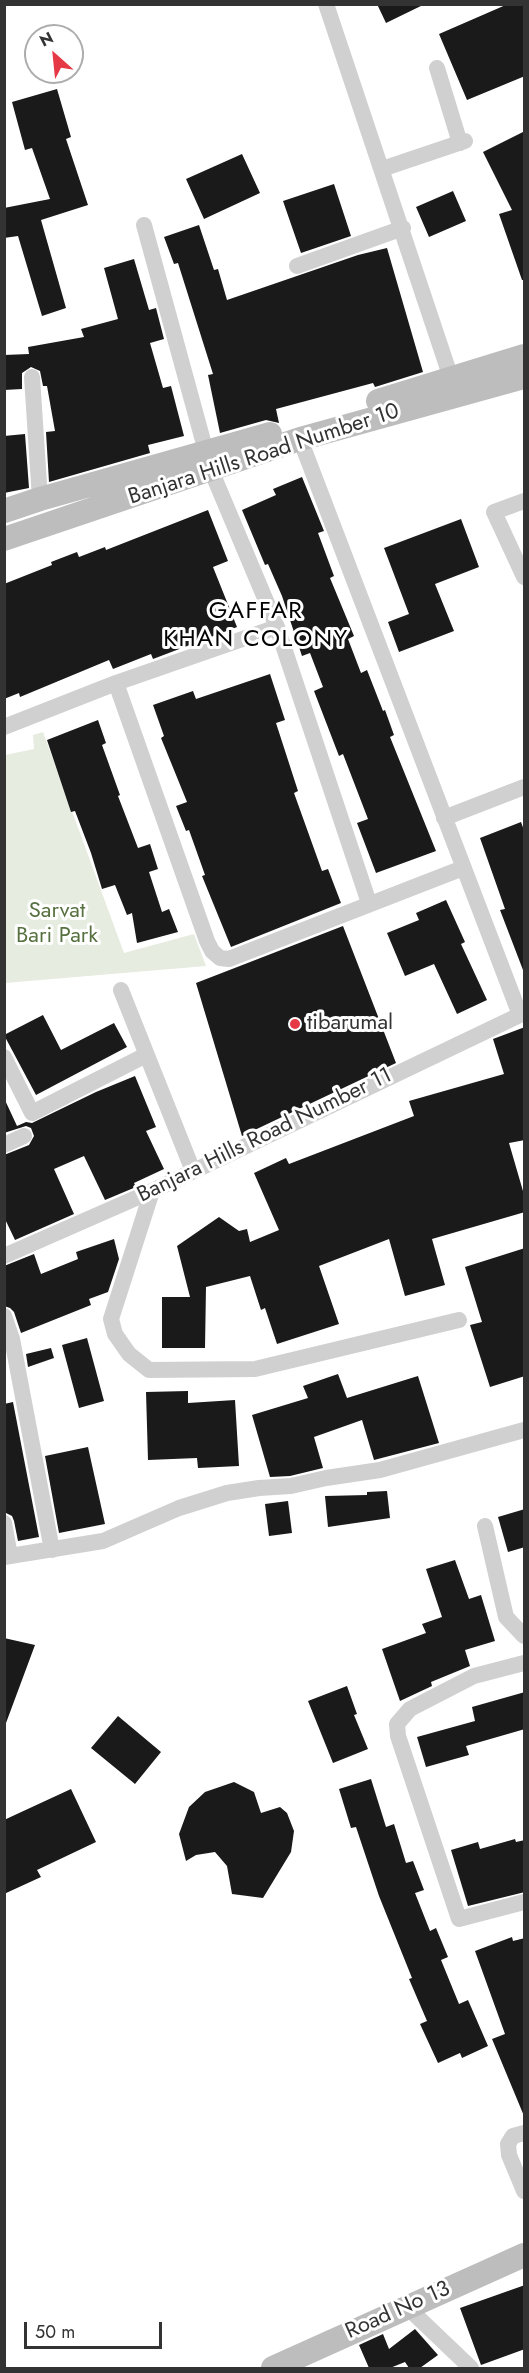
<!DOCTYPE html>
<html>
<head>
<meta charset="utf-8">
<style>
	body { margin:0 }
	#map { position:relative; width:529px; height:2373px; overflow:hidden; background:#fff; font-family:Jost,sans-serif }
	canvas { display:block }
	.frame { position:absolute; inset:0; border:6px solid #333; pointer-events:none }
	.north { position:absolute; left:24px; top:24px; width:60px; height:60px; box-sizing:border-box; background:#fff; border:2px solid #adadad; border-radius:50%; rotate:333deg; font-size:16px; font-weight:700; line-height:24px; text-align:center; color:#333 }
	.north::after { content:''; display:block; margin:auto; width:21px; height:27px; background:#e63946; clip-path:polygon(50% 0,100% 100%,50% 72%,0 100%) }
	.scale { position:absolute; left:24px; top:2322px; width:138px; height:27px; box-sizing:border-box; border:3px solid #333; border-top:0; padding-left:8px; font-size:18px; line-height:21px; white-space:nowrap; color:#333; -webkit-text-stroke:4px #fff; paint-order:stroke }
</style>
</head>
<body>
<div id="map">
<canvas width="529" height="2373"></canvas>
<div class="frame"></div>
<div class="north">N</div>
<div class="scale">50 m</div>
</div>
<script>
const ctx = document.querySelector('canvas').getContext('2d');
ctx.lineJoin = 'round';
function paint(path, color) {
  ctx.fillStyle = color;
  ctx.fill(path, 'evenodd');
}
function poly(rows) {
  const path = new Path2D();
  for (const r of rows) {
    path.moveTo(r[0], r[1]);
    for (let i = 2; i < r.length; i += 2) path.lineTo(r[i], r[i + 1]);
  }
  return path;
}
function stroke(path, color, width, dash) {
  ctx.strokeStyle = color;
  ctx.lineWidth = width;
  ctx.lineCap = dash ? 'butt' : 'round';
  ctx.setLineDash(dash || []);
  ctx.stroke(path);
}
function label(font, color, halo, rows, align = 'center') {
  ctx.font = font + ' Jost,sans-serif';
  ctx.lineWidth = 6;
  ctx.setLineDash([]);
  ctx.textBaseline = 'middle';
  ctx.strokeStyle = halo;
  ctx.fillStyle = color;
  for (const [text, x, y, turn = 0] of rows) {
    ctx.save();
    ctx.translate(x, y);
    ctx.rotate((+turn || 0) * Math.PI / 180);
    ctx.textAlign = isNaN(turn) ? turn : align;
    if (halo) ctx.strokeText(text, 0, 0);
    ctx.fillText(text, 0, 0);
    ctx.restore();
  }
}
paint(poly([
	[43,732,124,953,194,934,206,966,5,983,5,755,34,749,33,735]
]), '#e6ecdf');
paint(poly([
	[377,4,425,4,386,23],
	[508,4,525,4,525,76,467,100,439,34],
	[57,89,71,137,66,139,88,205,41,220,66,308,42,316,18,236,4,238,4,208,50,199,32,148,25,150,12,102],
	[525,131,525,280,522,280,499,214,512,210,483,152],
	[242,154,260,193,204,219,186,179],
	[334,184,351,236,301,253,283,201],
	[453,191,466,221,429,237,416,207],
	[199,225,214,270,218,269,227,300,358,255,387,248,423,372,375,387,373,383,276,409,279,423,266,420,220,433,208,375,213,374,178,263,174,264,164,237],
	[134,259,149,310,156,308,164,339,150,343,163,388,171,386,184,436,148,445,150,453,49,482,46,432,55,431,47,386,43,386,40,371,31,367,22,373,22,389,4,390,4,355,29,354,28,347,84,337,81,329,118,319,104,268],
	[25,434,29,488,4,493,4,436],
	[302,477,324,531,318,533,334,576,330,578,354,636,348,639,361,673,367,670,383,711,385,710,394,735,390,737,436,851,376,873,357,823,368,819,343,754,339,756,314,691,323,687,310,653,302,656,282,596,268,564,265,565,242,510,276,495,273,489],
	[208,510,228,561,213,567,237,627,153,659,151,654,113,669,109,660,20,697,19,693,4,699,4,584,52,565,51,562,77,552,79,557,105,547,106,550],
	[461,519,479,567,435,584,454,631,399,652,388,622,409,614,384,548],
	[270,674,285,720,276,723,298,791,294,793,322,871,328,869,341,903,231,947,202,876,205,875,189,830,186,831,176,806,187,802,161,738,164,736,153,705,193,691,196,699],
	[98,720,106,743,102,745,120,795,118,796,138,848,150,844,158,869,149,872,162,912,169,909,178,932,137,943,132,913,127,915,115,885,102,889,91,853,75,811,71,812,47,740],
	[521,822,525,833,523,970,500,910,505,909,480,838],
	[446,900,465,942,461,944,487,1000,457,1014,434,964,405,976,387,933,419,920,416,913],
	[343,926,396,1063,242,1136,196,983],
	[43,1015,61,1050,114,1023,127,1047,36,1095,4,1035],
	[525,1027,525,1140,509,1143,525,1198,525,1212,432,1239,445,1285,405,1296,389,1239,319,1266,339,1324,277,1344,265,1308,261,1310,250,1276,206,1287,205,1348,162,1348,162,1297,190,1297,177,1246,219,1217,239,1231,247,1229,250,1242,279,1230,254,1173,286,1158,289,1164,414,1116,409,1101,504,1074,493,1039],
	[135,1076,156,1127,146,1131,164,1169,134,1183,136,1187,105,1200,84,1156,54,1169,74,1214,15,1240,4,1217,4,1155,29,1145,34,1136,31,1128,26,1126,4,1133,4,1098,17,1126,26,1122,32,1123,96,1092],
	[114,1239,119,1259,108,1292,89,1299,91,1305,21,1333,14,1312,10,1308,4,1306,4,1266,34,1254,41,1274,78,1259,76,1252],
	[525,1248,525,1376,490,1387,470,1325,482,1322,465,1267],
	[87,1338,104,1401,79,1408,62,1345],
	[51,1348,54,1358,28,1367,26,1354],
	[338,1374,347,1398,418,1376,439,1443,374,1460,362,1420,314,1437,323,1468,290,1476,270,1477,252,1415,308,1398,303,1386],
	[188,1391,188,1403,235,1400,239,1466,198,1468,197,1458,148,1460,146,1392],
	[13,1402,39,1537,18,1541,14,1521,12,1516,6,1513,4,1507,4,1404],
	[88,1447,105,1524,59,1533,45,1456],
	[387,1491,390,1518,328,1527,325,1496,367,1495,367,1492],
	[288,1501,292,1533,269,1536,265,1504],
	[525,1509,525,1547,508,1552,498,1517],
	[455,1560,469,1599,481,1595,495,1641,465,1650,470,1666,431,1682,432,1686,400,1701,382,1649,426,1633,422,1624,442,1617,426,1569],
	[4,1638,35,1645,6,1723,4,1722],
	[347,1686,357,1714,354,1715,368,1749,333,1763,308,1701],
	[525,1692,525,1729,466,1746,469,1755,426,1767,417,1737,475,1721,472,1707],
	[118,1716,161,1752,135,1784,91,1748],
	[371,1779,386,1827,394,1824,406,1863,413,1861,424,1890,415,1893,430,1931,436,1928,448,1957,441,1960,459,2004,468,2000,488,2046,462,2058,460,2053,438,2063,420,2024,427,2021,409,1979,412,1978,379,1896,356,1827,351,1828,339,1789],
	[234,1782,254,1792,261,1813,280,1807,287,1813,294,1831,291,1852,263,1898,232,1894,227,1866,215,1852,196,1855,186,1861,179,1834,189,1807,205,1792],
	[71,1789,96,1842,37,1870,41,1877,4,1894,4,1820],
	[515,1839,516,1842,525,1840,525,1892,468,1906,451,1850,478,1842,480,1849],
	[512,1937,513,1941,525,1938,524,2116,492,2039,505,2034,475,1951],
	[525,2285,525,2349,481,2365,460,2308],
	[415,2329,438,2355,420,2368,409,2368,405,2362,390,2368,369,2368,359,2345,383,2334,389,2349]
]), '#1a1a1a');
stroke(poly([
	[326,4,451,378],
	[437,68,460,143],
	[382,169,465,141],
	[144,225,211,470,277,627,369,903],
	[297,266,403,228],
	[32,377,40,499],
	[300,439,520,1015],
	[524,501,494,512,524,577],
	[116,683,207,941,212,951,220,958,229,959,463,868],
	[4,727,116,683,277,627],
	[444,818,524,787],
	[121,990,193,1171],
	[4,1057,32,1113,146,1055],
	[4,1145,24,1136],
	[152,1191,111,1319,115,1334,129,1354,149,1370,255,1369,459,1320],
	[4,1256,152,1191,524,1013],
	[4,1316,12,1339,52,1550],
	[4,1523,10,1556],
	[485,1526,506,1617,524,1636],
	[4,1557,103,1541,179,1508,227,1493,259,1488,291,1486,326,1478,380,1470,524,1430],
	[524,1663,474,1676,410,1709,397,1724,398,1736,459,1919,524,1902],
	[524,2133,513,2136,508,2144,509,2155,524,2191],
	[406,2306,471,2368]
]), '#d0d0d0', 16);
stroke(poly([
	[378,401,524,356],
	[4,511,40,499,270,434],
	[4,539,300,439,524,377],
	[273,2368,524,2255]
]), '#bdbdbd', 24);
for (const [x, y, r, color] of [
	[295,1024,6,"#e63946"]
]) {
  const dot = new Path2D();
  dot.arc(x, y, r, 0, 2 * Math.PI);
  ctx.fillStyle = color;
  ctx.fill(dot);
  stroke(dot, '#fff', 2);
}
label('22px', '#333', '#fff', [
	["Banjara Hills Road Number 10",264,455,-18],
	["Banjara Hills Road Number 11",265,1136,-26],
	["Road No 13",398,2311,-24]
]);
label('22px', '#56703f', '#fff', [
	["Sarvat",57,912],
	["Bari Park",57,937]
]);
label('22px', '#333', '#fff', [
	["tibarumal",307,1024]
], 'left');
ctx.letterSpacing = '1.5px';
label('24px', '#000', '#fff', [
	["GAFFAR",256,612],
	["KHAN COLONY",256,640]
]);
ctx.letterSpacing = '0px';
</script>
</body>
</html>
